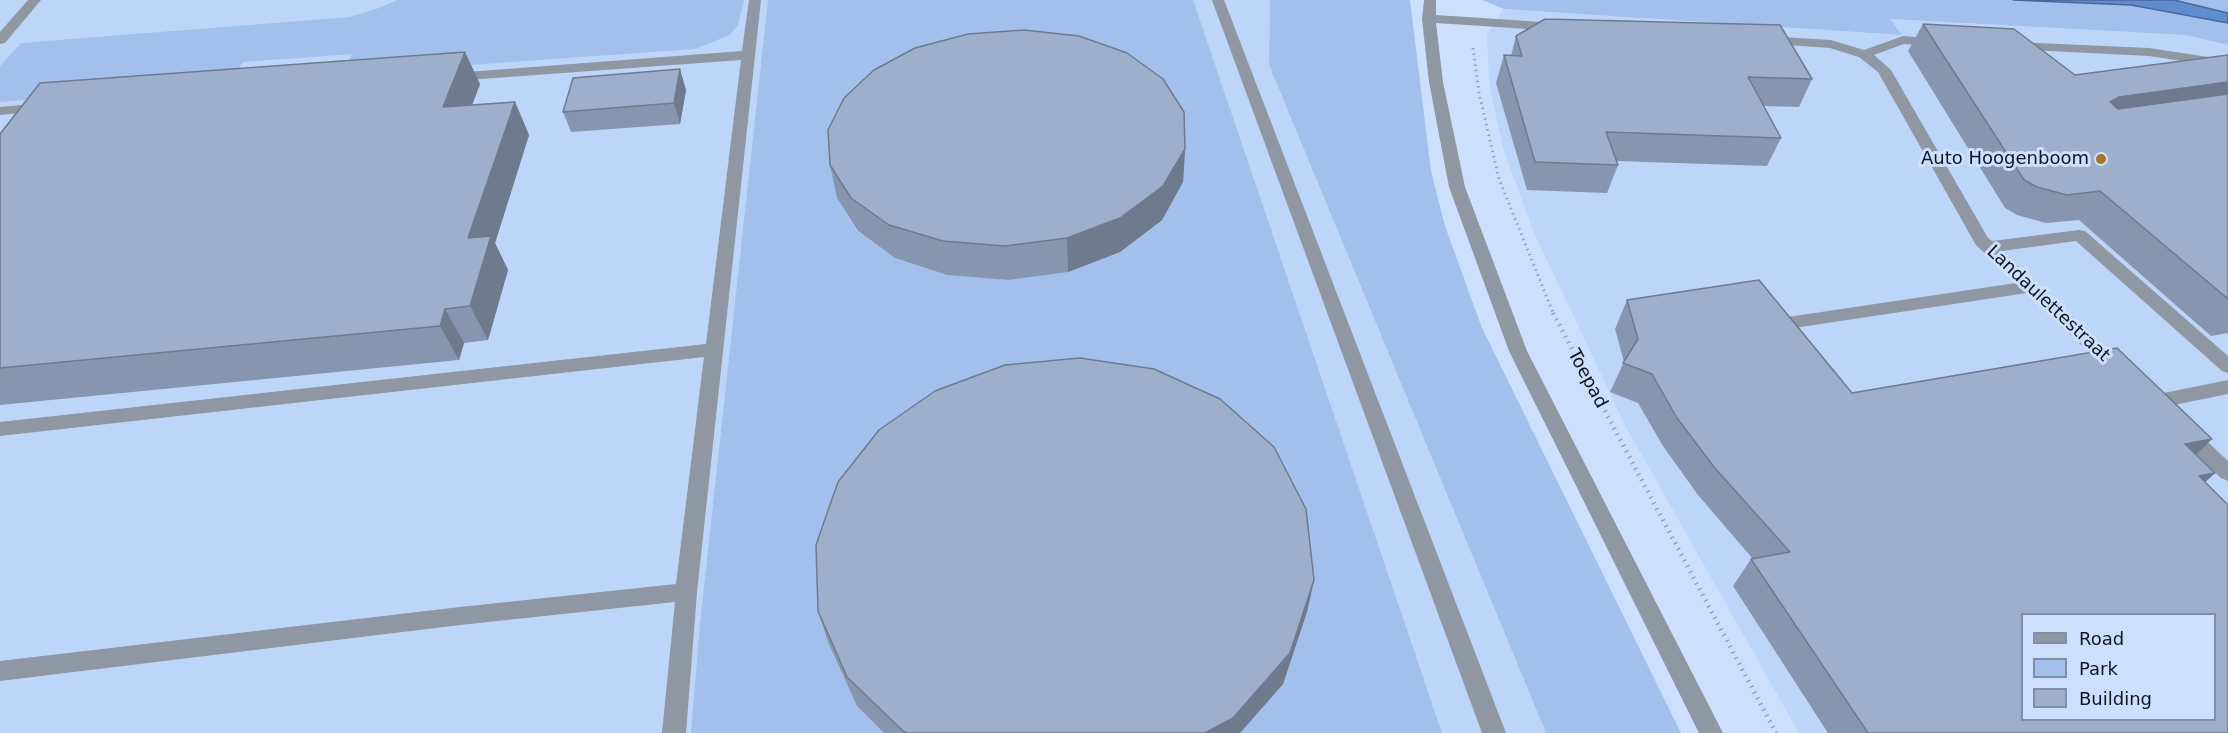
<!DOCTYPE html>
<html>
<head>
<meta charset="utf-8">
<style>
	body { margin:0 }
	#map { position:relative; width:2228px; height:733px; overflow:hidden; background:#cce0fd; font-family:"DejaVu Sans",sans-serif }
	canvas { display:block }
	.legend { position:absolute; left:2021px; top:613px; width:195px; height:108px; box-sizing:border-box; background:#cce0fd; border:2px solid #808fa5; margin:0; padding:8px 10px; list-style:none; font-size:18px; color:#0f1620 }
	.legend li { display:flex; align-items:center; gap:12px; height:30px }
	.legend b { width:30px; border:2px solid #808fa5 }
</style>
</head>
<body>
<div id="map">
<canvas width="2228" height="733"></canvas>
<ul class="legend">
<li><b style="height:8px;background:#8f97a3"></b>Road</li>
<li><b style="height:16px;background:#a3c0ec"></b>Park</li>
<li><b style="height:16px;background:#9dafcb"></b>Building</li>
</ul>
</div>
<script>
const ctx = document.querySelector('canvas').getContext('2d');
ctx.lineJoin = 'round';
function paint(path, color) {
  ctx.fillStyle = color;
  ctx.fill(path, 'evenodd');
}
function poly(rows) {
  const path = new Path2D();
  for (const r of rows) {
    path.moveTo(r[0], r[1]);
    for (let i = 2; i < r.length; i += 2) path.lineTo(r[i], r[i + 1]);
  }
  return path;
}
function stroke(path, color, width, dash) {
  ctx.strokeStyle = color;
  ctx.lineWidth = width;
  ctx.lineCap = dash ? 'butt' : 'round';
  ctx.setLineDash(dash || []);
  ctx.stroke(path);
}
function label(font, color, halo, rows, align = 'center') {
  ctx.font = font + ' "DejaVu Sans",sans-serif';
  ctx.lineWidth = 6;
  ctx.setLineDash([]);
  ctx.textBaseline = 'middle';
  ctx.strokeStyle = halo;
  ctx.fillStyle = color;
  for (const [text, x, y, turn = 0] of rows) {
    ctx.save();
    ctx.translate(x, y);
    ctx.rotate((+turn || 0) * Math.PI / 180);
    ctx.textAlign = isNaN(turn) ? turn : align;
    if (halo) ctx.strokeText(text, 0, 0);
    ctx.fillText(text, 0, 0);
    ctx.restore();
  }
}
paint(poly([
	[0,0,1270,0,1269,65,1546,733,0,733],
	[1504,9,1901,35,1889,19,2185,35,2228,45,2228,733,1799,733,1627,429,1534,233,1503,148,1489,83,1487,35],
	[2022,614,2214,614,2214,720,2022,720]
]), '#bdd5f8');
paint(poly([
	[397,0,744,0,738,25,730,35,695,49,342,74,352,54,243,62,229,82,0,102,0,66,21,43,350,17,382,7],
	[768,0,1193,0,1442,733,1240,733,1283,684,1307,612,1300,541,857,706,884,733,691,733,700,624],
	[835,164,1183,182,1162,219,1120,252,1008,280,947,275,895,258,857,231,837,198],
	[1270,0,1410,0,1431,171,1445,226,1482,328,1681,733,1546,733,1269,65],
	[1482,0,2013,0,2130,5,2228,23,2228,45,2185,35,1890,19,1902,35,1504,9],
	[2174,0,2228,0,2228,13]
]), '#a3c0ec');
const water = poly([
	[2013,0,2174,0,2228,13,2228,23,2131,5,2013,0]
]);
paint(water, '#5f8bcf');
stroke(water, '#47689a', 1.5);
stroke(poly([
	[1473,48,1479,93,1499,179,1554,315]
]), '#93a3ba', 3, [1.5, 4]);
stroke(poly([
	[1553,313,1776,733]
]), '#93a3ba', 4.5, [1.5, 5]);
paint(poly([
	[28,0,41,0,5,43,0,44,0,32,28,0],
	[749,0,761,0,697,592,686,733,662,733,675,602,460,625,0,681,0,661,460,607,676,584,704,357,0,436,0,422,706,344,741,60,454,81,447,77,454,73,742,51,749,0],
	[1212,0,1224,0,1506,733,1482,733,1212,0],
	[1424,0,1436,0,1436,15,1558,23,1565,27,1558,31,1436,23,1443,82,1465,187,1527,351,1723,733,1699,733,1509,351,1449,187,1429,82,1422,19,1424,0],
	[1765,36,1831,40,1864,50,1903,36,1941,39,1943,42,1936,46,1904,44,1874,55,1891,70,1988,238,1992,241,2079,230,2085,231,2228,356,2228,373,2222,371,2076,241,2002,251,2121,362,2124,367,2121,372,2115,374,2109,372,2027,293,1794,328,1796,332,1793,336,1787,338,1781,336,1772,324,1775,320,1781,318,2016,283,1976,245,1878,72,1859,57,1830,48,1760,43,1758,40,1765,36],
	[2015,42,2149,48,2228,60,2228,68,2149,56,2010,49,2008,46,2015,42],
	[43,103,48,104,50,107,48,110,0,115,0,107,43,103],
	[2228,380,2228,394,2154,409,2147,407,2145,402,2147,397,2154,395,2228,380],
	[2186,426,2193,428,2228,461,2228,481,2221,478,2179,438,2177,433,2179,428,2186,426]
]), '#8f97a3');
paint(poly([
	[1923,24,2075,75,2228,55,2228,333,2211,336,2079,220,2046,223,2017,215,2005,208,1908,51],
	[1516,36,1812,79,1799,107,1764,106,1781,138,1767,166,1616,161,1618,165,1607,193,1527,190,1496,83,1504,55,1511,56],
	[480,84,472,105,515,102,529,135,495,243,508,270,488,340,464,343,459,360,0,405,0,134],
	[686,90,680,124,571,132,563,112],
	[1185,149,1183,182,1162,220,1120,252,1068,272,1008,280,947,275,895,258,858,231,837,198,830,165],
	[1627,300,1852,393,2196,455,2215,473,2205,482,2228,733,1828,733,1733,586,1751,559,1753,559,1698,495,1663,446,1638,403,1610,392,1624,362,1615,329],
	[1314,580,1307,612,1283,684,1240,733,884,733,857,706,828,642,818,611]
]), '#8796af');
paint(poly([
	[465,52,480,84,459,140,443,107],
	[680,69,686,90,680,124,674,103],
	[2228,82,2228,107,2099,125,2110,102,2119,97],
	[515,102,529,135,495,243,508,270,488,340,470,306,468,238],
	[1185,149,1183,182,1162,220,1120,252,1068,272,1067,238],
	[445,309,464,343,459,360,440,326],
	[2212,439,2184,467,2185,444],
	[2215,473,2185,501,2199,476],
	[1314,580,1307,612,1283,684,1240,733,1205,733]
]), '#6e7a8e');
const building = poly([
	[1545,19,1780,25,1812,79,1748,77,1781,138,1606,132,1618,165,1535,162,1504,55,1522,56,1516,36,1545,19],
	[1923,24,2014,29,2075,75,2228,55,2228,82,2119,97,2110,102,2118,109,2228,94,2228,299,2100,191,2067,195,2037,187,2024,180,1923,24],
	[1024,30,1079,36,1127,53,1163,79,1184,112,1185,149,1163,186,1120,218,1067,238,1005,246,943,241,889,225,851,198,830,165,828,130,844,98,874,70,915,48,968,34,1024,30],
	[465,52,443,107,515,102,468,238,491,236,470,306,445,309,440,326,0,368,0,134,40,83,465,52],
	[680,69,674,103,563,112,573,78,680,69],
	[1759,280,1852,393,2117,348,2212,439,2185,444,2215,473,2199,476,2228,505,2228,733,1868,733,1751,559,1790,552,1714,467,1677,418,1652,374,1623,363,1638,339,1627,300,1759,280],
	[2022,615,2214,615,2214,720,2022,720,2022,615],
	[1080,358,1154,369,1220,399,1274,447,1306,509,1314,580,1290,653,1233,718,1205,733,907,733,903,731,847,677,818,611,816,545,838,482,879,430,935,391,1005,365,1080,358]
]);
paint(building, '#9dafcb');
stroke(building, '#6e7a8e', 1.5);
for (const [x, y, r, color] of [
	[2101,159,6,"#a17626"]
]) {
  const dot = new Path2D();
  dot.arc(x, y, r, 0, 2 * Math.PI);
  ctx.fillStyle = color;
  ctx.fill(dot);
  stroke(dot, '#cce0fd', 2);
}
label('18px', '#0f1620', '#cce0fd', [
	["Auto Hoogenboom",2089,159]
], 'right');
label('18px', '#0f1620', '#cce0fd', [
	["Landaulettestraat",2048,304,43],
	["Toepad",1587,379,62]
]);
</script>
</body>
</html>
